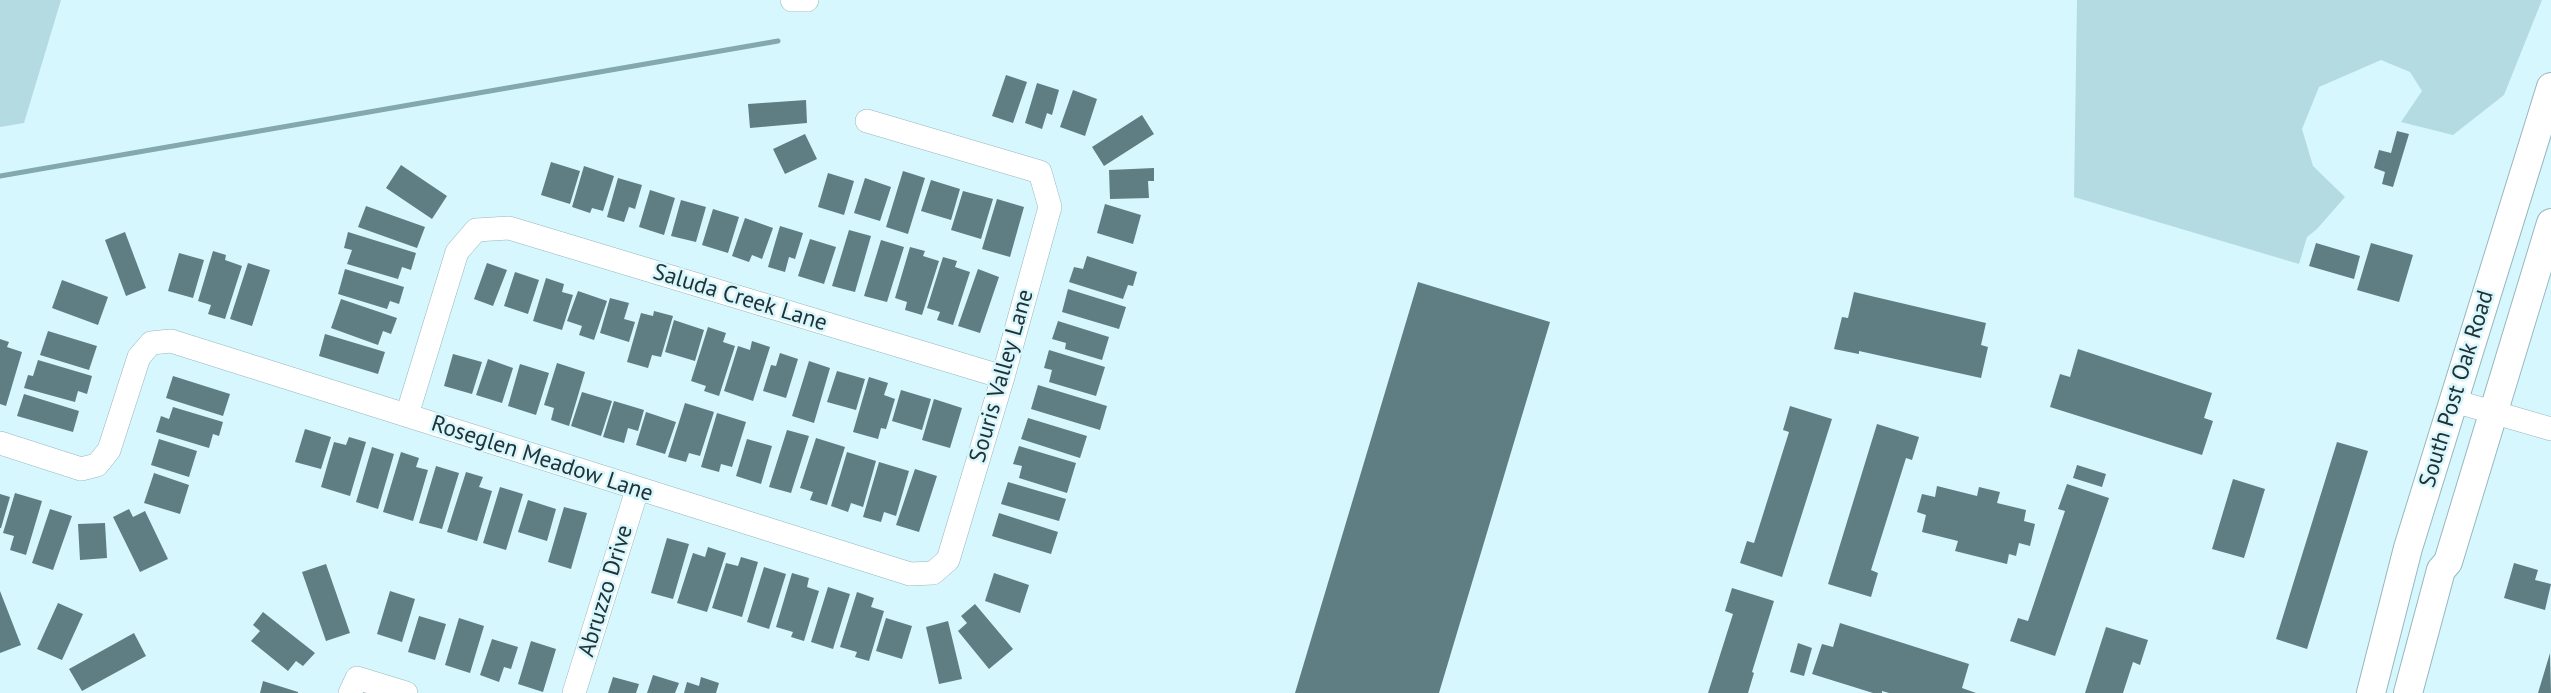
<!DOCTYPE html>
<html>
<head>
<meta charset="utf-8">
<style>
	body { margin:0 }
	canvas { display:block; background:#d6f7fd }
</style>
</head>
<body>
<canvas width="2551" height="693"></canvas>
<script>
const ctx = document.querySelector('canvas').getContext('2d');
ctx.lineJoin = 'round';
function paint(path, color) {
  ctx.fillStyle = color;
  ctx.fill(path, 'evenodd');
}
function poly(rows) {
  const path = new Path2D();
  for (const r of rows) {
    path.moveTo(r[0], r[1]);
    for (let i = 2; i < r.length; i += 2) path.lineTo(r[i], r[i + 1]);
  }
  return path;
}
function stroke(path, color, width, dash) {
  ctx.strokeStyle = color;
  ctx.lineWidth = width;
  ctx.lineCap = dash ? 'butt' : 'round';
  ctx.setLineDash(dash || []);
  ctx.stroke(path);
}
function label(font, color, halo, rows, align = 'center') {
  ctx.font = font + ' "PT Sans",sans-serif';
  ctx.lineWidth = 5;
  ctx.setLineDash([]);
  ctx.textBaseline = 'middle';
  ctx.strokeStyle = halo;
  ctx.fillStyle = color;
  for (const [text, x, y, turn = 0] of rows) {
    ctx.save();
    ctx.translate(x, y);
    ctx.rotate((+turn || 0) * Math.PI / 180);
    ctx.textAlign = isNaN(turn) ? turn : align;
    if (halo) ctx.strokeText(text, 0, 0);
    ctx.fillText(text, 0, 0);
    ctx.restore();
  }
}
paint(poly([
	[0,0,61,0,24,123,0,127],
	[2077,0,2542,0,2504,95,2453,135,2401,122,2422,91,2410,72,2381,60,2319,87,2302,129,2313,166,2345,197,2317,229,2307,237,2299,264,2074,197]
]), '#b5dbe2');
stroke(poly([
	[0,176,778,41]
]), '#83a8ae', 5);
paint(poly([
	[1006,75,1027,82,1013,123,992,116],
	[1037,83,1059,90,1052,115,1047,113,1042,129,1025,123],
	[1073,90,1097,99,1085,136,1060,127],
	[806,100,807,123,750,128,748,104],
	[1142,115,1154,134,1104,166,1092,147],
	[2397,131,2409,134,2393,187,2382,184,2385,172,2374,168,2379,150,2391,153],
	[805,134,817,159,785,174,773,149],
	[551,162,580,171,570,204,541,195],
	[401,165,447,196,432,219,386,188],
	[584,166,614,176,603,211,592,208,590,213,572,207],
	[1154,168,1154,181,1148,181,1149,198,1110,199,1109,170],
	[903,171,925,178,908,234,886,227],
	[828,173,854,181,844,215,818,207],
	[618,178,642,185,635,209,629,207,624,222,607,217],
	[865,178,891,187,880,221,854,213],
	[931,180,960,189,951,220,921,211],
	[650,190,675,198,664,235,639,227],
	[963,191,993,199,981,239,951,230],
	[997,199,1024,207,1010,257,982,249],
	[681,200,706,207,696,242,671,236],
	[1105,204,1141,215,1133,244,1097,233],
	[366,206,425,227,417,248,358,227],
	[713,209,739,217,728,253,702,245],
	[745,218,773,228,762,259,752,255,749,262,732,256],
	[780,226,803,233,795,259,789,257,785,272,768,267],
	[849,230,871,236,855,292,832,286],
	[125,232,146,288,126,296,105,240],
	[348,232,416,253,411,270,402,267,398,279,347,264,352,250,344,248],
	[810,239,836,247,824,284,798,276],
	[881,240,904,247,887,302,864,296],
	[2316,243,2360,256,2354,279,2309,266],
	[2371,243,2413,255,2399,302,2357,290],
	[910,247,925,251,923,256,939,261,922,315,905,310,907,302,895,298],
	[213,251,226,255,225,260,242,266,225,319,208,314,211,305,198,301],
	[179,253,204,260,193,298,168,291],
	[1087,256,1137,272,1133,286,1128,285,1123,299,1069,282,1074,267,1083,269],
	[943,257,957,261,955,267,970,272,953,325,937,320,940,312,927,308],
	[248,263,270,270,252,326,230,319],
	[487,263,507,270,493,306,474,299],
	[345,269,404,287,399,304,390,301,387,309,338,294],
	[978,269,999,277,980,333,958,326],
	[515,272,539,280,528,314,504,306],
	[546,278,564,284,562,292,573,295,562,330,533,321],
	[62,280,108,297,98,325,52,308],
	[1418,282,1550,322,1439,693,1295,693],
	[1068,289,1126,307,1119,329,1062,312],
	[578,291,607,301,594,340,579,335,582,326,567,321],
	[1854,292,1986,323,1981,345,1988,347,1981,378,1859,351,1859,354,1834,349,1842,317,1848,318],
	[610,298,629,303,624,319,635,322,629,342,600,333],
	[341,299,397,318,391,334,383,331,378,345,331,328],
	[654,311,673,316,661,357,652,355,648,368,627,362,641,313,653,316],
	[674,320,704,330,695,361,665,352],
	[1058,321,1109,337,1102,360,1065,349,1066,343,1052,339],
	[708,327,726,333,723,342,735,346,719,396,704,391,706,386,691,381],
	[48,331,97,346,89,370,40,355],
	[325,334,385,352,378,374,319,356],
	[0,339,9,342,7,347,22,352,6,406,0,404],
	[752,341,770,347,753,401,724,391,738,346,750,350],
	[2078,349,2212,393,2204,418,2213,421,2202,455,2050,407,2060,374,2070,377],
	[1049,350,1105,367,1096,396,1049,382,1052,370,1044,368],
	[780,353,798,359,786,398,763,391,771,365,776,366],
	[453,354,482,362,472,394,444,386],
	[488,359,513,368,502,403,476,395],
	[38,360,92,376,87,394,78,391,75,402,24,388,28,375,33,376],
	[809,361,830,368,814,423,792,416],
	[557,363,585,372,569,426,551,420,554,408,544,405],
	[520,364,549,373,536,415,508,406],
	[837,371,865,379,856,410,827,402],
	[173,376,230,394,223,416,166,398],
	[869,377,888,383,884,395,895,399,886,429,881,428,878,439,853,432],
	[1038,385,1107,406,1100,430,1031,409],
	[901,390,931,399,922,430,892,421],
	[582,392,612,401,601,436,571,426],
	[24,394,79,411,73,432,17,416],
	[934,399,962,408,950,448,922,440],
	[614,401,644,410,638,431,628,428,624,443,603,437],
	[685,403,714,412,700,456,689,453,686,462,668,457],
	[1790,406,1832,419,1782,577,1740,563,1747,541,1754,543,1789,432,1783,430],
	[173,407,223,422,219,436,213,434,209,448,156,432,161,416,169,419],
	[646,412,676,422,665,454,636,445],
	[717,413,746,422,732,467,721,464,719,472,701,467],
	[1028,418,1087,436,1080,458,1021,439],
	[1877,424,1919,437,1912,460,1906,458,1871,570,1878,573,1871,597,1828,584],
	[305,429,331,437,321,469,295,462],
	[787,430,809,436,791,493,769,487],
	[349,437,366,442,350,496,321,487,334,442,346,445],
	[816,438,845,447,827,505,810,500,813,492,800,488],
	[159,439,197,451,189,477,151,465],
	[747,439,772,446,761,484,736,476],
	[2337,442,2368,451,2307,649,2276,639],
	[1019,446,1076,463,1067,493,1019,478,1022,466,1013,464],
	[372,447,394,454,378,509,356,502],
	[401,452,419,458,416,467,428,470,413,521,383,512],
	[847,452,876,461,863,507,851,503,848,512,831,506],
	[879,462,909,471,896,516,884,512,881,522,863,517],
	[2077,465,2106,474,2102,487,2073,478],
	[436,466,459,473,442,529,419,523],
	[915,469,937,476,919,532,896,525],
	[466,472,483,477,479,487,492,491,477,541,447,532],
	[154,473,189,485,180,514,144,503],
	[2233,479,2265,489,2244,558,2212,549],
	[1008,482,1066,499,1059,521,1001,504],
	[2067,484,2109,498,2055,656,2010,641,2018,618,2028,621,2065,511,2058,509],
	[1937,486,1977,496,1979,487,2000,492,1997,503,2026,510,2024,521,2035,524,2030,546,2019,543,2016,556,2009,554,2007,564,1955,551,1958,541,1922,532,1926,515,1917,512,1922,494,1935,497],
	[500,487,523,494,506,550,483,543],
	[15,493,42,501,26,555,10,550,14,536,3,533],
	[0,494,10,497,1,528,0,528],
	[528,500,556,509,547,541,518,532],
	[564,507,587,513,571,569,548,562],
	[50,509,72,516,53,570,32,563],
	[129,509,133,517,145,511,168,559,140,572,113,517],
	[999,513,1058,532,1051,554,992,536],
	[105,523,107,558,80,560,78,524],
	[667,538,689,544,673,599,651,593],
	[708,547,726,553,707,612,677,603,693,553,705,557],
	[741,557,758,562,742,617,712,608,726,563,738,566],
	[2514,563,2538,570,2535,580,2551,584,2545,610,2504,598],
	[326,564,350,633,326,641,302,572],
	[764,567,786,574,769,629,747,622],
	[792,573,809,578,807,587,819,591,804,641,791,637,793,632,776,627],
	[994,573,1029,585,1020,613,985,601],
	[828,587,850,594,833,649,811,642],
	[1732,588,1774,601,1752,672,1754,673,1748,693,1708,693,1733,614,1725,611],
	[0,591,21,645,0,653],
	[390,591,415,599,402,642,377,634],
	[857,592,874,598,871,607,884,611,869,661,855,657,857,652,840,647],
	[58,603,83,614,62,660,37,649],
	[975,604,1013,649,989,669,958,631,967,623,961,616],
	[263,612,315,653,303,666,296,661,288,671,251,641,260,631,253,625],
	[419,616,446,624,435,660,408,652],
	[459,618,484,626,470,673,445,665],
	[886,618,912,626,902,659,876,651],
	[948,621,962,679,939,684,926,627],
	[1840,623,1969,664,1962,688,1976,693,1889,693,1882,691,1882,693,1873,693,1812,674,1822,644,1833,647],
	[2106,627,2148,640,2140,665,2133,662,2123,693,2085,693],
	[134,633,146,656,82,691,69,669],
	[492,639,518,647,511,669,504,667,499,682,480,675],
	[531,641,556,649,543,692,518,684],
	[1798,643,1812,648,1804,676,1790,672],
	[2550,653,2551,693,2538,693],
	[653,675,679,683,675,693,647,693],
	[613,677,639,684,636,693,608,693],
	[701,677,719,683,716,693,684,693,687,682,699,686],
	[263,681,298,692,298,693,260,693]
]), '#5f7e83');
const minor = poly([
	[792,0,807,0],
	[2454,401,2551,429],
	[407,415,457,252,476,230,509,228,1003,377],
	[0,443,81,469,97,465,109,450,139,357,151,343,171,341,910,574,933,573,948,560,1003,377,1050,207,1040,172,867,121],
	[350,693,357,678,406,693],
	[574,693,637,490]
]);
const major = poly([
	[2371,693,2408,548,2551,87],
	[2408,693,2441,570,2448,562,2551,223]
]);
stroke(minor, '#97b7bd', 24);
stroke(major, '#97b7bd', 30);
stroke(minor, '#fff', 23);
stroke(major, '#fff', 28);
label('23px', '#243134', '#d6f7fd', [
	["Saluda Creek Lane",740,298,17],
	["Souris Valley Lane",1002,376,-74],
	["South Post Oak Road",2457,389,-73],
	["Roseglen Meadow Lane",542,459,18],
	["Abruzzo Drive",606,591,-73]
]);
</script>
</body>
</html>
